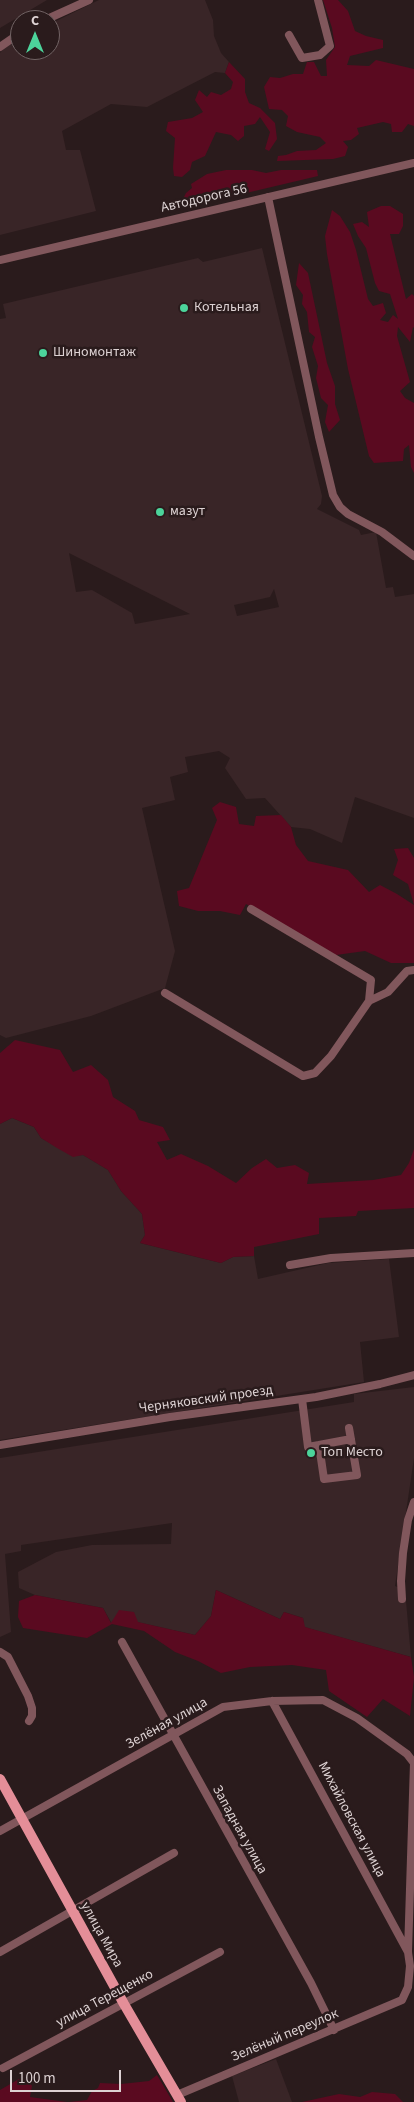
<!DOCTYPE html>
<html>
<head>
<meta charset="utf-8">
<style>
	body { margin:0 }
	#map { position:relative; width:414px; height:2102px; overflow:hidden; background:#2a1b1c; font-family:"Source Sans 3",sans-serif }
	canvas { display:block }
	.north { position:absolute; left:10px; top:10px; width:50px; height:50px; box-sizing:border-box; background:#2a1b1c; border:1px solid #726465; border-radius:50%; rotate:0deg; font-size:14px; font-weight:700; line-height:20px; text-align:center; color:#ddd2d3 }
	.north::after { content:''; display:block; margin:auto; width:18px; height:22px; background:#4cd49b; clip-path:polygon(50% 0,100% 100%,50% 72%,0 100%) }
	.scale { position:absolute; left:10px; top:2070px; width:111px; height:22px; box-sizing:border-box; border:2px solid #ddd2d3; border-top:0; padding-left:6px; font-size:15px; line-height:18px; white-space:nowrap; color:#ddd2d3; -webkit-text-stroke:4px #2a1b1c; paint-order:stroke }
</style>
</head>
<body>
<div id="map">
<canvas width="414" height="2102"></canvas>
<div class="north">С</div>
<div class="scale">100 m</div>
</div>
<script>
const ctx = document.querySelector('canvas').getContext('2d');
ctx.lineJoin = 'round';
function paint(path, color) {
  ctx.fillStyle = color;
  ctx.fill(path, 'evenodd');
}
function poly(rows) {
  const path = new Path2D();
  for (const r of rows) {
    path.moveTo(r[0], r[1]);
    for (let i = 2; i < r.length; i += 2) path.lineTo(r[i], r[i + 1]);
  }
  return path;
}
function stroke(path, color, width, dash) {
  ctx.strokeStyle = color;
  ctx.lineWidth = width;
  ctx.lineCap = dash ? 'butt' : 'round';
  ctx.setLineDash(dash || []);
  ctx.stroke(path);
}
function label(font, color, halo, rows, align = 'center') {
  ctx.font = font + ' "Source Sans 3",sans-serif';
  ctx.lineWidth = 5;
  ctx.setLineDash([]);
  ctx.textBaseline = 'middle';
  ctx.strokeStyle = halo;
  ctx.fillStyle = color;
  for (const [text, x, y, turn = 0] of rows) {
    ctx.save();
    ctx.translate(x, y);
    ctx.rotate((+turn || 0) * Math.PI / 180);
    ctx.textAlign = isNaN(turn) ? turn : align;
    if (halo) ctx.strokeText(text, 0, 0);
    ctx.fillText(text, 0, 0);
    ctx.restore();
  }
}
paint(poly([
	[0,0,47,0,0,28],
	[99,0,205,0,213,20,214,36,221,53,229,62,225,73,215,72,147,107,111,104,62,131,66,150,80,150,96,211,0,235,0,53,6,46,20,39,20,50,50,50,50,24],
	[262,248,322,496,321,504,317,509,359,530,361,535,376,532,386,588,393,587,395,597,414,594,414,818,355,797,342,843,310,829,291,827,265,798,246,799,225,768,230,758,219,751,185,757,188,772,170,777,175,800,142,808,175,951,165,988,91,1016,6,1038,0,1035,0,319,6,318,3,304,198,258,203,262],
	[69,553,190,614,135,624,132,613,92,590,76,592],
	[274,589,279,607,237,616,234,605,270,597],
	[12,1118,34,1127,41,1138,73,1156,83,1155,108,1170,121,1191,142,1214,145,1235,140,1243,221,1263,233,1257,254,1256,258,1279,328,1263,389,1259,399,1337,360,1342,364,1382,0,1440,0,1124],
	[414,1387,414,1458,395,1586,405,1590,411,1657,304,1627,303,1618,284,1612,280,1619,216,1590,211,1616,195,1635,137,1622,112,1624,103,1608,35,1595,19,1588,18,1572,56,1552,92,1545,171,1544,172,1523,21,1545,21,1551,5,1554,11,1632,0,1637,0,1458,354,1402,354,1394],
	[276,2059,292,2102,239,2102,232,2076]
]), '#392527');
paint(poly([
	[323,0,338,0,348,11,355,31,366,36,383,40,383,48,350,56,347,65,369,66,376,60,414,69,414,126,408,124,402,132,392,132,391,124,383,122,357,128,359,134,351,140,343,141,348,147,345,156,333,159,277,161,278,156,286,155,297,151,316,150,326,143,320,137,297,132,286,126,288,116,282,110,269,109,264,87,270,77,280,78,293,74,303,74,307,62,314,62,321,76,327,76,326,60,335,47,332,28],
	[229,62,245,79,245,92,249,103,260,108,275,123,277,139,269,151,265,149,270,132,260,117,255,124,244,126,244,136,238,141,231,135,216,132,205,156,192,162,190,170,182,177,174,176,173,168,175,138,166,131,168,122,192,118,203,112,195,100,199,90,207,97,211,92,221,95,231,89,233,82,225,73],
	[226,170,252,170,266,173,281,170,317,170,318,176,225,198,192,204,181,203,186,193,192,188,191,184,207,174],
	[381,206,390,206,403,214,403,226,399,234,390,234,406,299,412,294,414,296,414,328,413,327,410,342,398,327,397,336,410,382,400,391,405,398,414,403,414,473,411,467,409,445,404,449,403,461,374,463,369,456,348,369,327,254,325,236,332,210,340,216,350,232,356,250,368,299,373,306,383,303,386,313,380,320,388,322,393,315,398,319,390,294,379,291,375,283,366,248,358,236,353,224,362,222,369,227,367,212],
	[299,263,308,273,327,363,335,386,335,404,340,420,329,432,325,422,328,405,321,398,316,378,318,366,312,347,315,337,309,332,307,312,302,304,303,295,296,285],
	[220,802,236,807,239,824,254,826,256,816,281,815,291,827,296,845,308,861,348,870,369,892,380,885,397,894,414,905,408,884,393,875,398,860,394,849,408,848,414,858,414,963,391,963,365,951,336,955,246,904,240,915,220,911,198,911,179,906,177,891,189,888,217,820,212,808],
	[15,1040,60,1050,73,1072,91,1065,108,1080,113,1097,135,1111,139,1120,163,1127,170,1140,157,1142,167,1160,181,1154,208,1166,236,1183,252,1168,266,1159,277,1168,295,1165,309,1173,307,1184,373,1180,401,1175,409,1163,414,1149,414,1208,358,1211,356,1216,319,1218,319,1234,254,1247,254,1256,233,1257,221,1263,140,1243,145,1235,142,1214,121,1191,108,1170,83,1155,73,1157,57,1148,41,1138,34,1127,12,1118,0,1124,0,1053],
	[216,1590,280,1619,284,1612,303,1618,305,1627,411,1657,414,1677,410,1716,383,1699,367,1717,329,1691,326,1670,292,1665,250,1667,221,1673,198,1661,175,1652,144,1631,112,1624,87,1638,23,1628,18,1617,19,1601,35,1595,103,1608,111,1623,119,1610,134,1612,138,1622,195,1635,211,1616],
	[157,2075,173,2102,69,2102,87,2100,92,2091,98,2088,100,2083,121,2084,149,2081],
	[19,2079,28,2080,32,2086,30,2097,67,2102,0,2102,0,2090],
	[372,2092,395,2094,403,2102,302,2102,339,2094,360,2097]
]), '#5a0a20');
stroke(poly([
	[45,20,89,0],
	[289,35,302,58,320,55,330,46,318,0],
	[0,47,20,33],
	[268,197,319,437,333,495,340,507,348,514,382,532,414,556],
	[0,260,414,163],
	[251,909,371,980,369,1001],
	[165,993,303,1076,315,1073,331,1056,369,1001,388,992,407,971,414,970],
	[290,1265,331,1258,414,1253],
	[302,1399,308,1447,319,1445,324,1479,357,1475,349,1428],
	[0,1445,170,1417,316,1397,380,1384,414,1375],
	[319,1445,351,1439],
	[402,1599,401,1581,403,1553,408,1520,414,1502],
	[122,1642,311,1983,334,2030],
	[0,1652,8,1657,28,1696,32,1708,32,1716,29,1721],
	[272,1701,408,1952],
	[0,1831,223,1707,272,1701,323,1700,357,1718,407,1754,414,1763,408,1952,410,1966,408,1987,402,2000,177,2095],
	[0,1952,174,1853],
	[3,2068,220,1952]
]), '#81575c', 8);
stroke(poly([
	[0,1779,124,2004,181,2102]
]), '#e48e98', 10);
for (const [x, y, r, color] of [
	[184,308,5,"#4cd49b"],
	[43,353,5,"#4cd49b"],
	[160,512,5,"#4cd49b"],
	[311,1453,5,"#4cd49b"]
]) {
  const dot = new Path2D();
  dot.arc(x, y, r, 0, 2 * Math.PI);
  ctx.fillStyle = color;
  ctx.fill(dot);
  stroke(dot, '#2a1b1c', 2);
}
label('14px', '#ddd2d3', '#2a1b1c', [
	["Автодорога 56",204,199,-13],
	["Черняковский проезд",206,1400,-8],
	["Зелёная улица",167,1724,-29],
	["Михайловская улица",351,1820,62],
	["Западная улица",239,1830,61],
	["улица Мира",101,1935,61],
	["улица Терещенко",105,1999,-28],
	["Зелёный переулок",285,2036,-23]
]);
label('14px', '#ddd2d3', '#2a1b1c', [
	["Котельная",194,308],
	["Шиномонтаж",53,353],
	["мазут",170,512],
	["Топ Место",321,1453]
], 'left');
</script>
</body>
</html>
